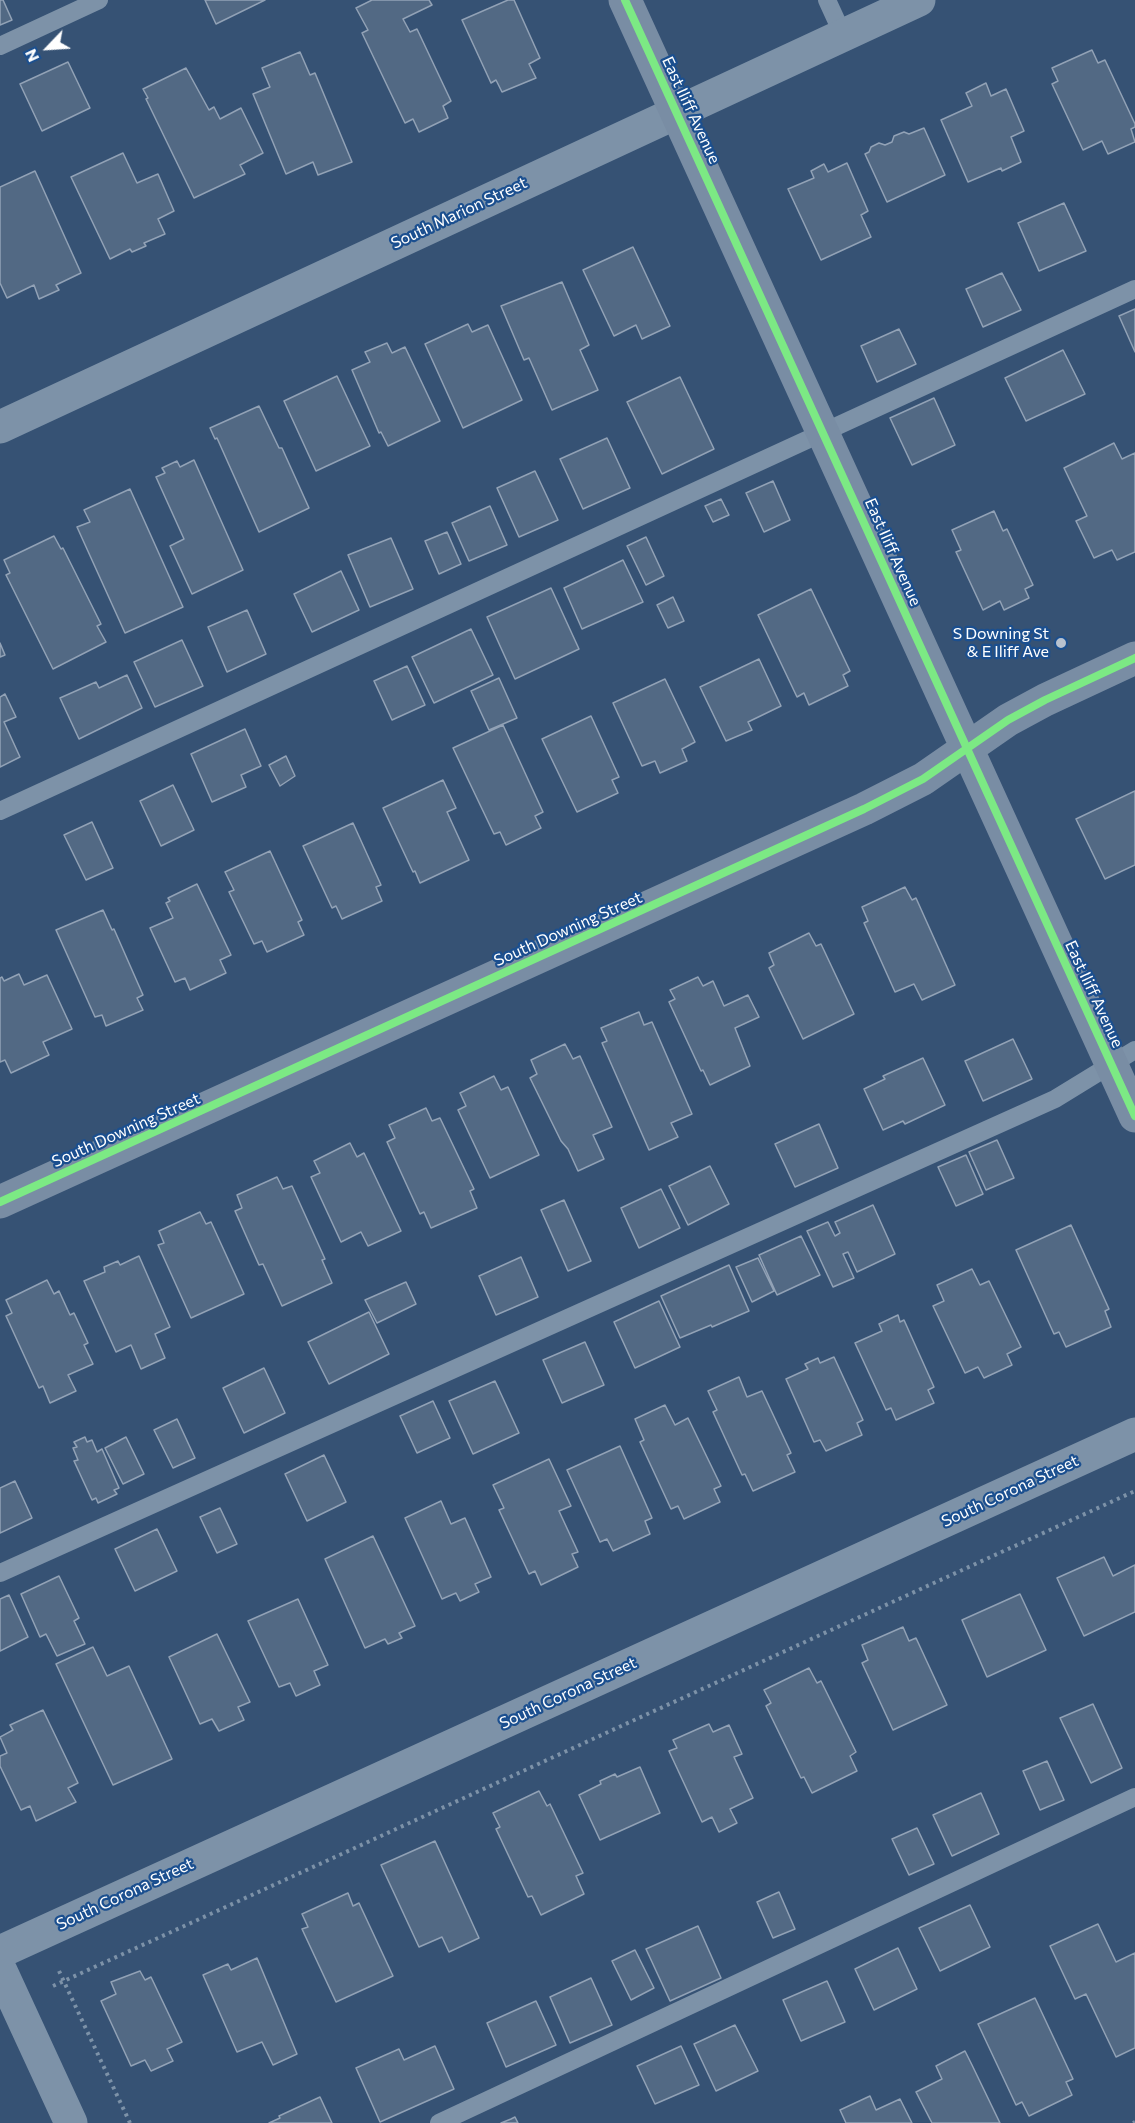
<!DOCTYPE html>
<html>
<head>
<meta charset="utf-8">
<style>
	body { margin:0 }
	#map { position:relative; width:1135px; height:2123px; overflow:hidden; background:#365274; font-family:Commissioner,sans-serif }
	canvas { display:block }
	.north { position:absolute; left:18px; top:18px; width:60px; height:60px; -webkit-text-stroke:4px #1b4f8f; paint-order:stroke; rotate:245deg; font-size:16px; font-weight:700; line-height:24px; text-align:center; color:#fff }
	.north::after { content:''; display:block; margin:auto; width:21px; height:27px; background:#fff; clip-path:polygon(50% 0,100% 100%,50% 72%,0 100%) }
</style>
</head>
<body>
<div id="map">
<canvas width="1135" height="2123"></canvas>
<div class="north">N</div>
</div>
<script>
const ctx = document.querySelector('canvas').getContext('2d');
ctx.lineJoin = 'round';
function paint(path, color) {
  ctx.fillStyle = color;
  ctx.fill(path, 'evenodd');
}
function poly(rows) {
  const path = new Path2D();
  for (const r of rows) {
    path.moveTo(r[0], r[1]);
    for (let i = 2; i < r.length; i += 2) path.lineTo(r[i], r[i + 1]);
  }
  return path;
}
function stroke(path, color, width, dash) {
  ctx.strokeStyle = color;
  ctx.lineWidth = width;
  ctx.lineCap = dash ? 'butt' : 'round';
  ctx.setLineDash(dash || []);
  ctx.stroke(path);
}
function label(font, color, halo, rows, align = 'center') {
  ctx.font = font + ' Commissioner,sans-serif';
  ctx.lineWidth = 4.5;
  ctx.setLineDash([]);
  ctx.textBaseline = 'middle';
  ctx.strokeStyle = halo;
  ctx.fillStyle = color;
  for (const [text, x, y, turn = 0] of rows) {
    ctx.save();
    ctx.translate(x, y);
    ctx.rotate((+turn || 0) * Math.PI / 180);
    ctx.textAlign = isNaN(turn) ? turn : align;
    if (halo) ctx.strokeText(text, 0, 0);
    ctx.fillText(text, 0, 0);
    ctx.restore();
  }
}
const building = poly([
	[0,0,3,0,12,20,0,25,0,0],
	[205,0,265,0,216,24,205,0],
	[372,0,429,0,432,5,403,19,410,32,417,29,451,101,443,106,448,118,419,132,413,119,405,123,362,33,368,30,356,8,372,0],
	[508,0,514,0,540,58,529,64,536,78,502,92,496,80,491,83,462,20,508,0],
	[1092,50,1098,63,1105,60,1135,124,1135,127,1131,129,1135,142,1108,154,1102,141,1083,150,1052,84,1058,81,1052,68,1092,50],
	[300,52,310,75,315,73,352,162,318,175,313,162,286,174,253,94,270,87,262,68,300,52],
	[68,62,90,108,42,131,20,84,68,62],
	[186,68,209,110,214,107,220,119,241,108,263,153,240,165,245,174,194,198,146,99,148,98,143,89,186,68],
	[986,83,991,96,1006,89,1024,131,1011,137,1021,162,1002,171,1001,168,968,182,941,120,972,106,966,93,986,83],
	[924,128,945,175,887,202,865,154,869,152,871,147,879,143,885,145,892,142,894,136,904,132,909,134,924,128],
	[123,153,137,183,158,174,174,211,158,219,165,234,144,243,146,246,132,252,130,249,110,259,71,177,123,153],
	[847,163,868,211,861,215,871,237,821,260,788,189,814,178,811,171,824,164,828,172,847,163],
	[35,171,81,273,56,285,59,290,39,299,34,285,7,298,0,283,0,187,35,171],
	[1064,203,1086,251,1039,271,1018,223,1064,203],
	[633,247,670,326,642,339,636,325,614,336,583,270,633,247],
	[1002,273,1021,310,983,327,966,289,1002,273],
	[562,282,589,345,580,350,598,390,552,410,529,358,524,360,501,306,562,282],
	[1135,309,1135,352,1119,316,1135,309],
	[468,324,472,332,488,325,522,400,463,428,425,344,468,324],
	[899,329,916,364,877,382,861,346,899,329],
	[387,343,392,353,405,347,440,421,388,446,381,432,379,433,352,370,370,362,365,352,387,343],
	[1063,350,1085,394,1026,421,1005,378,1063,350],
	[337,376,370,446,316,471,284,401,337,376],
	[680,377,714,449,662,474,627,402,680,377],
	[934,398,955,445,912,465,890,418,934,398],
	[259,406,279,448,282,448,309,508,259,532,217,438,215,439,210,428,259,406],
	[607,438,630,488,583,509,560,459,607,438],
	[1114,443,1122,459,1135,453,1135,552,1117,560,1112,550,1094,558,1076,521,1087,516,1064,468,1114,443],
	[194,460,243,570,192,594,170,546,184,539,156,477,165,473,162,468,177,461,180,467,194,460],
	[535,471,558,520,519,537,497,488,535,471],
	[773,481,790,520,764,532,746,493,773,481],
	[130,489,183,607,125,633,77,527,90,522,84,510,130,489],
	[721,499,729,515,713,522,705,506,721,499],
	[490,506,507,545,469,561,452,523,490,506],
	[994,511,1003,531,1007,529,1033,585,1025,589,1029,598,1004,610,1000,601,983,610,956,552,961,550,952,530,994,511],
	[447,532,461,564,439,574,425,541,447,532],
	[54,536,61,549,63,548,101,624,97,626,106,642,53,669,6,575,10,573,4,560,54,536],
	[646,537,664,576,646,585,627,546,646,537],
	[391,538,413,589,370,607,348,555,391,538],
	[623,560,643,602,582,629,564,588,623,560],
	[341,571,359,610,312,632,294,594,341,571],
	[551,588,579,649,515,679,487,617,551,588],
	[811,589,850,671,843,675,848,686,809,705,804,693,797,697,758,615,811,589],
	[673,597,684,621,668,628,657,605,673,597],
	[247,610,266,654,227,672,208,627,247,610],
	[471,629,493,675,434,703,412,657,471,629],
	[182,640,203,686,155,707,134,662,182,640],
	[0,643,5,655,0,657,0,643],
	[759,659,781,706,748,722,752,730,726,741,700,687,759,659],
	[407,666,425,705,392,720,374,681,407,666],
	[127,675,142,708,79,739,60,698,96,682,99,688,127,675],
	[499,678,517,718,489,730,471,691,499,678],
	[665,679,695,742,682,749,687,761,660,773,655,761,642,766,613,703,665,679],
	[5,694,16,717,4,722,20,757,0,767,0,697,5,694],
	[591,716,619,777,612,780,618,793,577,812,542,739,591,716],
	[503,725,543,812,535,816,541,828,506,845,500,832,494,834,453,748,503,725],
	[245,729,261,766,241,775,246,787,212,802,191,754,245,729],
	[286,756,295,776,280,786,269,765,286,756],
	[443,780,456,808,447,812,469,860,420,883,415,871,413,872,383,808,443,780],
	[173,785,194,830,161,846,140,801,173,785],
	[1135,791,1135,865,1105,879,1076,819,1135,791],
	[92,822,113,868,86,880,64,835,92,822],
	[353,823,381,885,376,887,382,901,342,919,336,906,332,908,303,846,353,823],
	[270,851,302,920,298,922,304,935,267,952,262,941,254,944,229,892,234,890,225,872,270,851],
	[197,884,231,955,220,960,226,973,190,990,185,978,175,982,150,928,173,918,166,903,170,901,168,898,197,884],
	[905,887,912,900,916,898,955,985,922,1000,914,984,895,992,864,923,868,921,862,907,905,887],
	[103,910,112,930,114,929,143,995,137,998,143,1010,106,1026,102,1015,95,1017,56,930,103,910],
	[809,933,816,946,821,944,854,1014,803,1039,769,968,774,965,769,953,809,933],
	[19,974,24,985,47,975,72,1029,43,1042,49,1055,11,1073,5,1060,0,1062,0,978,2,977,4,981,19,974],
	[698,977,703,986,713,981,724,1006,748,995,759,1017,735,1028,750,1066,710,1085,703,1070,701,1071,669,1002,675,999,670,990,698,977],
	[639,1012,644,1025,652,1022,692,1114,671,1123,678,1137,649,1150,602,1043,607,1041,601,1028,639,1012],
	[1013,1039,1032,1079,983,1101,965,1061,1013,1039],
	[565,1044,573,1059,580,1056,612,1127,593,1135,604,1159,578,1171,568,1149,561,1141,530,1078,537,1074,531,1060,565,1044],
	[923,1058,945,1105,905,1124,903,1121,883,1130,864,1089,885,1079,883,1076,923,1058],
	[494,1076,501,1090,508,1087,539,1155,490,1178,458,1110,466,1106,460,1093,494,1076],
	[426,1108,432,1121,440,1118,474,1189,470,1191,477,1208,431,1228,424,1212,420,1214,387,1142,395,1138,389,1125,426,1108],
	[819,1124,838,1168,795,1187,775,1144,819,1124],
	[997,1140,1014,1178,986,1190,969,1152,997,1140],
	[350,1143,357,1157,364,1153,401,1231,368,1246,361,1232,341,1242,311,1177,320,1173,314,1161,350,1143],
	[966,1155,983,1194,956,1206,938,1167,966,1155],
	[710,1166,729,1204,688,1225,669,1186,710,1166],
	[277,1177,283,1189,292,1186,325,1259,322,1260,332,1283,282,1306,263,1264,259,1265,235,1211,242,1208,237,1195,277,1177],
	[661,1189,680,1228,639,1248,621,1208,661,1189],
	[564,1200,591,1261,568,1271,541,1210,564,1200],
	[873,1205,895,1254,857,1272,848,1252,843,1254,854,1278,833,1287,807,1231,828,1222,835,1236,840,1233,835,1222,873,1205],
	[200,1212,206,1224,211,1222,244,1294,191,1318,158,1245,164,1243,159,1231,200,1212],
	[1071,1225,1109,1309,1105,1311,1111,1327,1066,1347,1059,1332,1054,1334,1016,1250,1071,1225],
	[801,1236,820,1275,777,1295,759,1255,801,1236],
	[139,1256,170,1327,155,1334,165,1358,141,1369,131,1345,116,1352,84,1281,105,1272,104,1267,118,1261,120,1265,139,1256],
	[521,1257,538,1297,496,1315,479,1276,521,1257],
	[758,1258,774,1291,752,1302,736,1267,758,1258],
	[729,1265,749,1311,712,1327,711,1325,680,1338,661,1296,729,1265],
	[972,1269,980,1285,989,1281,1021,1347,1007,1354,1012,1365,984,1378,978,1367,965,1373,933,1306,944,1301,937,1285,972,1269],
	[47,1280,54,1294,59,1291,70,1315,74,1313,88,1343,84,1345,93,1364,68,1375,76,1391,50,1403,43,1386,39,1388,6,1316,12,1313,6,1300,47,1280],
	[406,1282,416,1304,377,1323,365,1300,406,1282],
	[659,1301,680,1347,635,1368,614,1322,659,1301],
	[369,1312,389,1354,329,1384,308,1342,369,1312],
	[898,1315,900,1322,904,1320,934,1387,928,1390,934,1403,896,1420,891,1408,886,1410,855,1343,882,1331,879,1324,898,1315],
	[585,1342,604,1385,562,1403,543,1360,585,1342],
	[834,1357,863,1420,857,1423,862,1435,826,1451,820,1440,814,1442,786,1379,808,1369,805,1364,818,1358,820,1363,834,1357],
	[264,1368,285,1413,244,1433,223,1388,264,1368],
	[739,1377,747,1397,762,1391,791,1453,787,1455,795,1472,753,1491,745,1474,742,1475,713,1412,717,1410,708,1391,739,1377],
	[495,1381,519,1433,473,1454,449,1401,495,1381],
	[433,1401,450,1438,417,1453,400,1416,433,1401],
	[665,1405,675,1425,688,1418,721,1486,714,1489,720,1502,684,1519,678,1506,671,1509,640,1442,644,1440,635,1419,665,1405],
	[177,1419,195,1458,173,1468,154,1430,177,1419],
	[85,1437,87,1442,92,1440,97,1452,102,1449,119,1488,114,1490,117,1494,98,1503,96,1498,92,1500,74,1461,78,1460,73,1448,77,1447,74,1442,85,1437],
	[126,1437,144,1474,123,1484,105,1448,126,1437],
	[620,1446,652,1518,645,1521,650,1534,613,1551,607,1539,600,1542,567,1470,620,1446],
	[324,1455,346,1502,307,1521,285,1474,324,1455],
	[549,1459,571,1506,559,1511,578,1552,572,1554,578,1567,541,1585,535,1571,529,1574,499,1510,504,1508,493,1485,549,1459],
	[15,1481,32,1518,0,1533,0,1488,15,1481],
	[441,1501,451,1524,465,1518,491,1577,475,1584,479,1592,460,1601,456,1593,442,1599,405,1518,441,1501],
	[220,1508,237,1544,217,1553,200,1517,220,1508],
	[157,1529,177,1571,135,1591,115,1549,157,1529],
	[373,1536,415,1626,399,1633,402,1638,388,1644,385,1639,365,1648,325,1559,373,1536],
	[1104,1557,1113,1576,1135,1565,1135,1612,1084,1636,1057,1578,1104,1557],
	[59,1576,79,1618,74,1621,85,1644,57,1656,46,1634,40,1637,21,1594,59,1576],
	[1020,1594,1046,1650,987,1677,962,1620,1020,1594],
	[9,1595,28,1637,0,1651,0,1599,9,1595],
	[298,1599,328,1665,314,1671,320,1685,296,1696,290,1683,279,1687,248,1621,298,1599],
	[903,1627,909,1641,916,1638,947,1705,893,1730,862,1663,868,1660,862,1645,903,1627],
	[217,1634,250,1702,238,1707,244,1720,219,1731,212,1719,200,1724,169,1657,217,1634],
	[93,1647,107,1676,129,1666,172,1759,113,1785,56,1664,93,1647],
	[809,1668,817,1683,821,1681,856,1752,850,1756,857,1771,812,1793,804,1777,801,1778,766,1706,771,1703,764,1690,809,1668],
	[1093,1704,1122,1768,1091,1783,1060,1718,1093,1704],
	[43,1710,78,1783,68,1788,76,1802,36,1821,30,1806,21,1810,0,1766,0,1756,7,1753,0,1737,13,1730,10,1725,43,1710],
	[709,1724,713,1732,729,1725,742,1754,734,1757,753,1798,730,1809,737,1823,719,1832,712,1817,702,1822,669,1751,677,1748,673,1740,709,1724],
	[1047,1761,1064,1800,1040,1810,1023,1771,1047,1761],
	[640,1767,660,1813,600,1840,579,1795,601,1784,600,1781,615,1774,617,1777,640,1767],
	[539,1791,547,1806,550,1804,583,1873,576,1876,584,1894,541,1915,532,1896,528,1897,496,1829,500,1827,493,1813,539,1791],
	[981,1793,999,1834,952,1856,933,1815,981,1793],
	[917,1828,934,1864,909,1875,892,1839,917,1828],
	[435,1841,479,1938,449,1952,442,1937,419,1947,381,1865,435,1841],
	[779,1892,795,1929,773,1938,757,1902,779,1892],
	[348,1893,353,1906,359,1903,393,1976,336,2002,302,1929,308,1927,302,1914,348,1893],
	[970,1905,990,1947,940,1971,919,1928,970,1905],
	[1098,1924,1116,1962,1135,1953,1135,2048,1116,2057,1086,1994,1075,1999,1050,1946,1098,1924],
	[698,1926,721,1978,670,2001,646,1949,698,1926],
	[898,1948,917,1989,874,2010,855,1969,898,1948],
	[635,1950,654,1988,631,2000,612,1961,635,1950],
	[257,1958,297,2054,273,2065,262,2042,237,2052,203,1975,228,1964,231,1970,257,1958],
	[140,1971,145,1980,151,1977,182,2042,167,2049,173,2061,151,2071,145,2060,131,2066,101,2001,116,1994,111,1982,140,1971],
	[591,1978,612,2025,570,2043,550,1997,591,1978],
	[827,1981,845,2022,801,2041,783,2000,827,1981],
	[1035,1998,1073,2079,1066,2082,1072,2095,1029,2116,1022,2102,1016,2105,978,2024,1035,1998],
	[536,2001,556,2045,506,2067,487,2023,536,2001],
	[735,2025,758,2071,716,2091,694,2044,735,2025],
	[435,2046,454,2089,380,2122,356,2068,399,2049,404,2060,435,2046],
	[681,2046,699,2085,655,2104,637,2066,681,2046],
	[965,2051,972,2065,1000,2123,932,2123,916,2092,942,2079,936,2066,965,2051],
	[870,2096,876,2110,900,2099,912,2123,846,2123,840,2110,870,2096],
	[320,2097,332,2123,269,2123,280,2118,279,2116,320,2097],
	[515,2117,518,2123,501,2123,511,2119,515,2117]
]);
paint(building, '#526984');
stroke(building, '#92a2b6', 1.5);
stroke(poly([
	[59,1971,130,2123],
	[53,1986,1135,1491],
	[1133,2123,1135,2122]
]), '#7d92a8', 4, [3, 4.5]);
stroke(poly([
	[827,0,843,35],
	[0,46,99,0],
	[0,811,1135,289],
	[0,1573,1055,1099,1135,1050],
	[439,2123,1135,1797]
]), '#7d92a8', 18);
stroke(poly([
	[0,427,919,0],
	[0,1952,1135,1434],
	[0,1969,71,2123]
]), '#7d92a8', 33);
stroke(poly([
	[625,0,1135,1116],
	[0,1202,864,809,923,779,1008,720,1045,700,1135,658]
]), '#798da4', 33);
stroke(poly([
	[625,0,1135,1116],
	[0,1202,864,809,923,779,1008,720,1045,700,1135,658]
]), '#7ce984', 8);
for (const [x, y, r, color] of [
	[1061,643,6,"#b9c2ce"]
]) {
  const dot = new Path2D();
  dot.arc(x, y, r, 0, 2 * Math.PI);
  ctx.fillStyle = color;
  ctx.fill(dot);
  stroke(dot, '#1b4f8f', 2);
}
label('16px', '#fff', '#1b4f8f', [
	["East Iliff Avenue",691,110,65],
	["South Marion Street",459,213,-25],
	["East Iliff Avenue",893,552,66],
	["South Downing Street",568,929,-24],
	["East Iliff Avenue",1094,994,65],
	["South Downing Street",126,1130,-24],
	["South Corona Street",1010,1491,-25],
	["South Corona Street",568,1693,-25],
	["South Corona Street",125,1894,-25]
]);
label('16px', '#fff', '#1b4f8f', [
	["S Downing St",1049,634],
	["& E Iliff Ave",1049,652]
], 'right');
</script>
</body>
</html>
